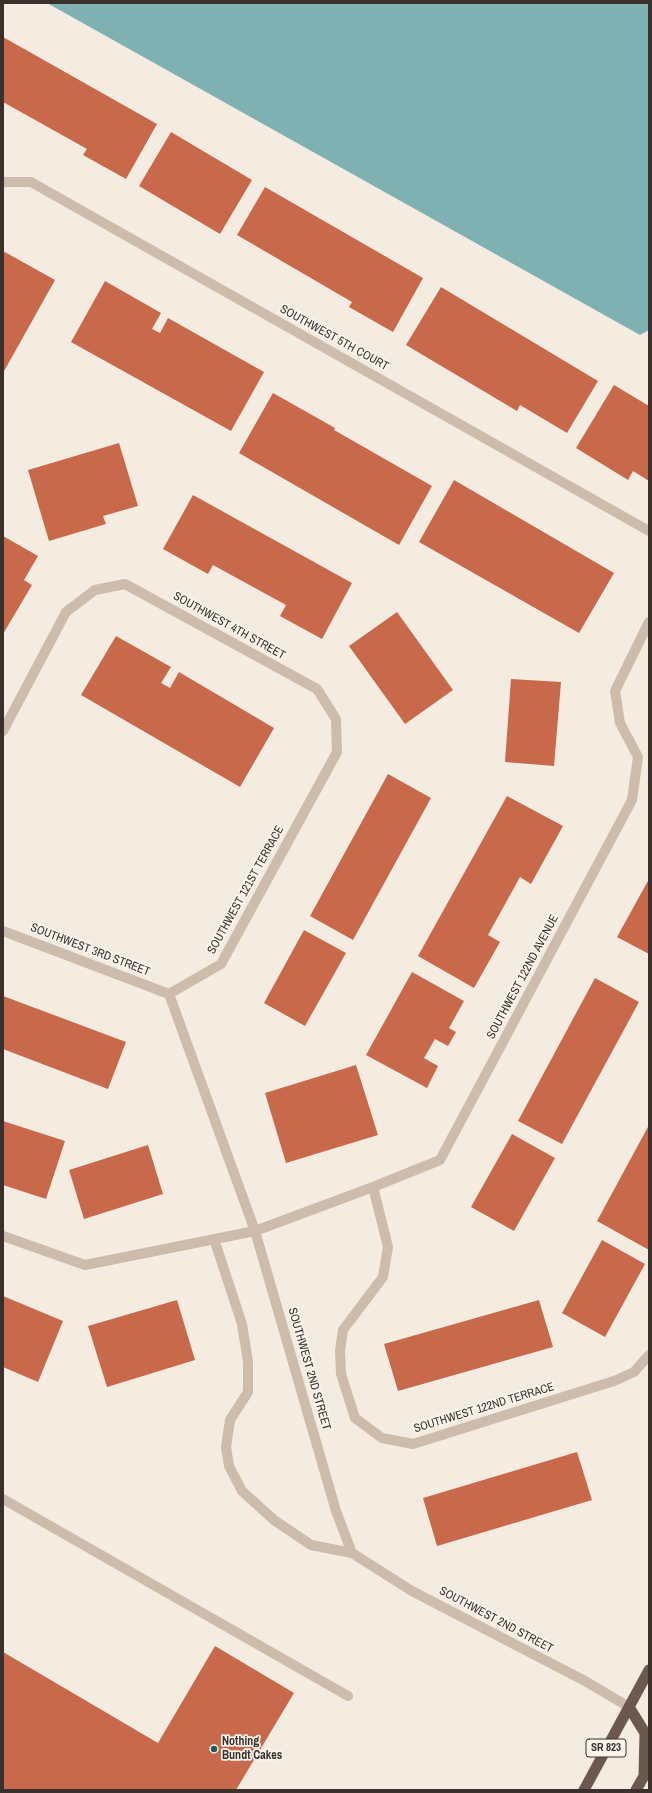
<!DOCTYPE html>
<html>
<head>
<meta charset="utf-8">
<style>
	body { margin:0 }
	#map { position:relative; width:652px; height:1793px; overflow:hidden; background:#f4ebe1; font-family:"Archivo Narrow",sans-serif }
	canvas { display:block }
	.frame { position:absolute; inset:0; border:4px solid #3b302b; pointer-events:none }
</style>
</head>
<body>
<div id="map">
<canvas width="652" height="1793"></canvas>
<div class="frame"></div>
</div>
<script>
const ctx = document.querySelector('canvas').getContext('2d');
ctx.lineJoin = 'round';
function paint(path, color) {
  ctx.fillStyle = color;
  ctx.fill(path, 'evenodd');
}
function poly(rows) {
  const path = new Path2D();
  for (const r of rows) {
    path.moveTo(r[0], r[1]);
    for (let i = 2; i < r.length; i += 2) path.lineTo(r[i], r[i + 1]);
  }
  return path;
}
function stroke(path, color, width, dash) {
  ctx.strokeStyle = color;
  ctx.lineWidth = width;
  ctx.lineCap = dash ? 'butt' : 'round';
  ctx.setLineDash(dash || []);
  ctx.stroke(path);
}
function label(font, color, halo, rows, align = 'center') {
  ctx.font = font + ' "Archivo Narrow",sans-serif';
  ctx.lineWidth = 3.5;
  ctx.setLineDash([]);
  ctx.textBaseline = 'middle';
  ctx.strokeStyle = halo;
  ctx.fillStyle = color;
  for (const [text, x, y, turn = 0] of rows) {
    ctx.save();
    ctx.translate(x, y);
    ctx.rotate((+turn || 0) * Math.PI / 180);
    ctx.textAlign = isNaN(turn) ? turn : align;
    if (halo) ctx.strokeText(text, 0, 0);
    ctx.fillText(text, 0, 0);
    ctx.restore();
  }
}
paint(poly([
	[47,3,649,3,649,330,640,335]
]), '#7fb0b2');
paint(poly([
	[3,37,157,124,126,179,83,155,87,149,3,102],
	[171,132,252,180,220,234,139,186],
	[265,187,423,278,393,332,349,307,352,302,237,235],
	[3,251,55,280,3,373],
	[105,281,161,313,152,329,160,333,168,318,264,372,231,431,71,342],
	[441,287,598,381,567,433,520,405,517,411,406,345],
	[614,385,649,406,649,481,633,471,628,480,576,448],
	[273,393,335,428,334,430,432,486,399,545,239,453],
	[119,443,138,506,103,516,106,524,49,541,28,470],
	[454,480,614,573,579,633,419,542],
	[193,495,352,583,322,639,280,616,286,605,213,565,208,574,163,549],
	[3,536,38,556,24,580,32,585,3,634],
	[397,612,453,690,405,724,349,646],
	[116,636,171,667,161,683,170,688,179,672,274,728,240,787,81,695],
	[511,679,561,682,554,766,505,762],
	[388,774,431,798,353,940,310,916],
	[507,796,563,826,531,884,520,877,488,935,500,942,474,988,418,956],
	[649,879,649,954,617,937],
	[304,930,346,953,305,1026,264,1003],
	[412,972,464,1001,449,1028,456,1032,448,1046,435,1039,424,1058,438,1066,427,1088,366,1055],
	[595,978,639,1002,562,1144,518,1121],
	[3,996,126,1042,108,1089,3,1049],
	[356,1065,378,1135,286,1163,265,1093],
	[3,1121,65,1141,46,1199,3,1185],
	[649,1125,649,1250,597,1221],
	[512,1134,555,1158,514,1231,471,1207],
	[148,1145,163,1194,84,1219,69,1170],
	[602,1240,645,1264,605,1337,562,1313],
	[3,1296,63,1321,38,1382,3,1367],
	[177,1300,195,1360,107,1387,88,1326],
	[539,1300,553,1347,398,1391,384,1344],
	[577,1452,592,1500,437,1546,423,1498],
	[215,1646,294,1693,236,1790,3,1790,3,1652,158,1743]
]), '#c8694b');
stroke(poly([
	[3,1499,348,1696]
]), '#cdbbac', 10);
stroke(poly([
	[3,182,31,182,649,531],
	[3,731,66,612,95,590,125,584,317,689,336,719,337,752,221,964,169,994,255,1231,336,1511,352,1553],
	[3,931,169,994],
	[373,1187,388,1247,383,1277,343,1330,340,1351,341,1374,355,1418,382,1438,413,1444,614,1381,634,1372,649,1355],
	[3,1236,85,1265,255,1231,373,1187,440,1160,632,800,638,757,620,723,615,691,649,622],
	[214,1239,242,1324,248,1362,248,1392,230,1420,226,1447,229,1466,242,1491,274,1520,311,1545,352,1553,412,1591,585,1681,629,1707]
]), '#cdbbac', 10);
stroke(poly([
	[629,1707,645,1733,644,1776,636,1790],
	[584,1790,649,1670]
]), '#6c584f', 11);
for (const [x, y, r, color] of [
	[214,1749,4,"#1f5a5e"]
]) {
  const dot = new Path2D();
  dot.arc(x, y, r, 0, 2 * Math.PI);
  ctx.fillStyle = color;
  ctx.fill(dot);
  stroke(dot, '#fbf5ee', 1.5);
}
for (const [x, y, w] of [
	[606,1748,40]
]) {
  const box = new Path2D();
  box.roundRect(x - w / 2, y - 9, w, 18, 3);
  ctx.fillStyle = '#fbf5ee';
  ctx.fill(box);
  stroke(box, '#3b302b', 1);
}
label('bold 11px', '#3b302b', null, [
	["SR 823",606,1748]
]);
label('12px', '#3b302b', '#fbf5ee', [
	["SOUTHWEST 5TH COURT",334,338,29],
	["SOUTHWEST 4TH STREET",229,626,29],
	["SOUTHWEST 121ST TERRACE",246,890,-61],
	["SOUTHWEST 3RD STREET",90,950,21],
	["SOUTHWEST 122ND AVENUE",523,977,-62],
	["SOUTHWEST 2ND STREET",309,1369,74],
	["SOUTHWEST 122ND TERRACE",484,1408,-17],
	["SOUTHWEST 2ND STREET",496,1620,28]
]);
label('bold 12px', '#3b302b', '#fbf5ee', [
	["Nothing",222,1742],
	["Bundt Cakes",222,1756]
], 'left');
</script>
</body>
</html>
